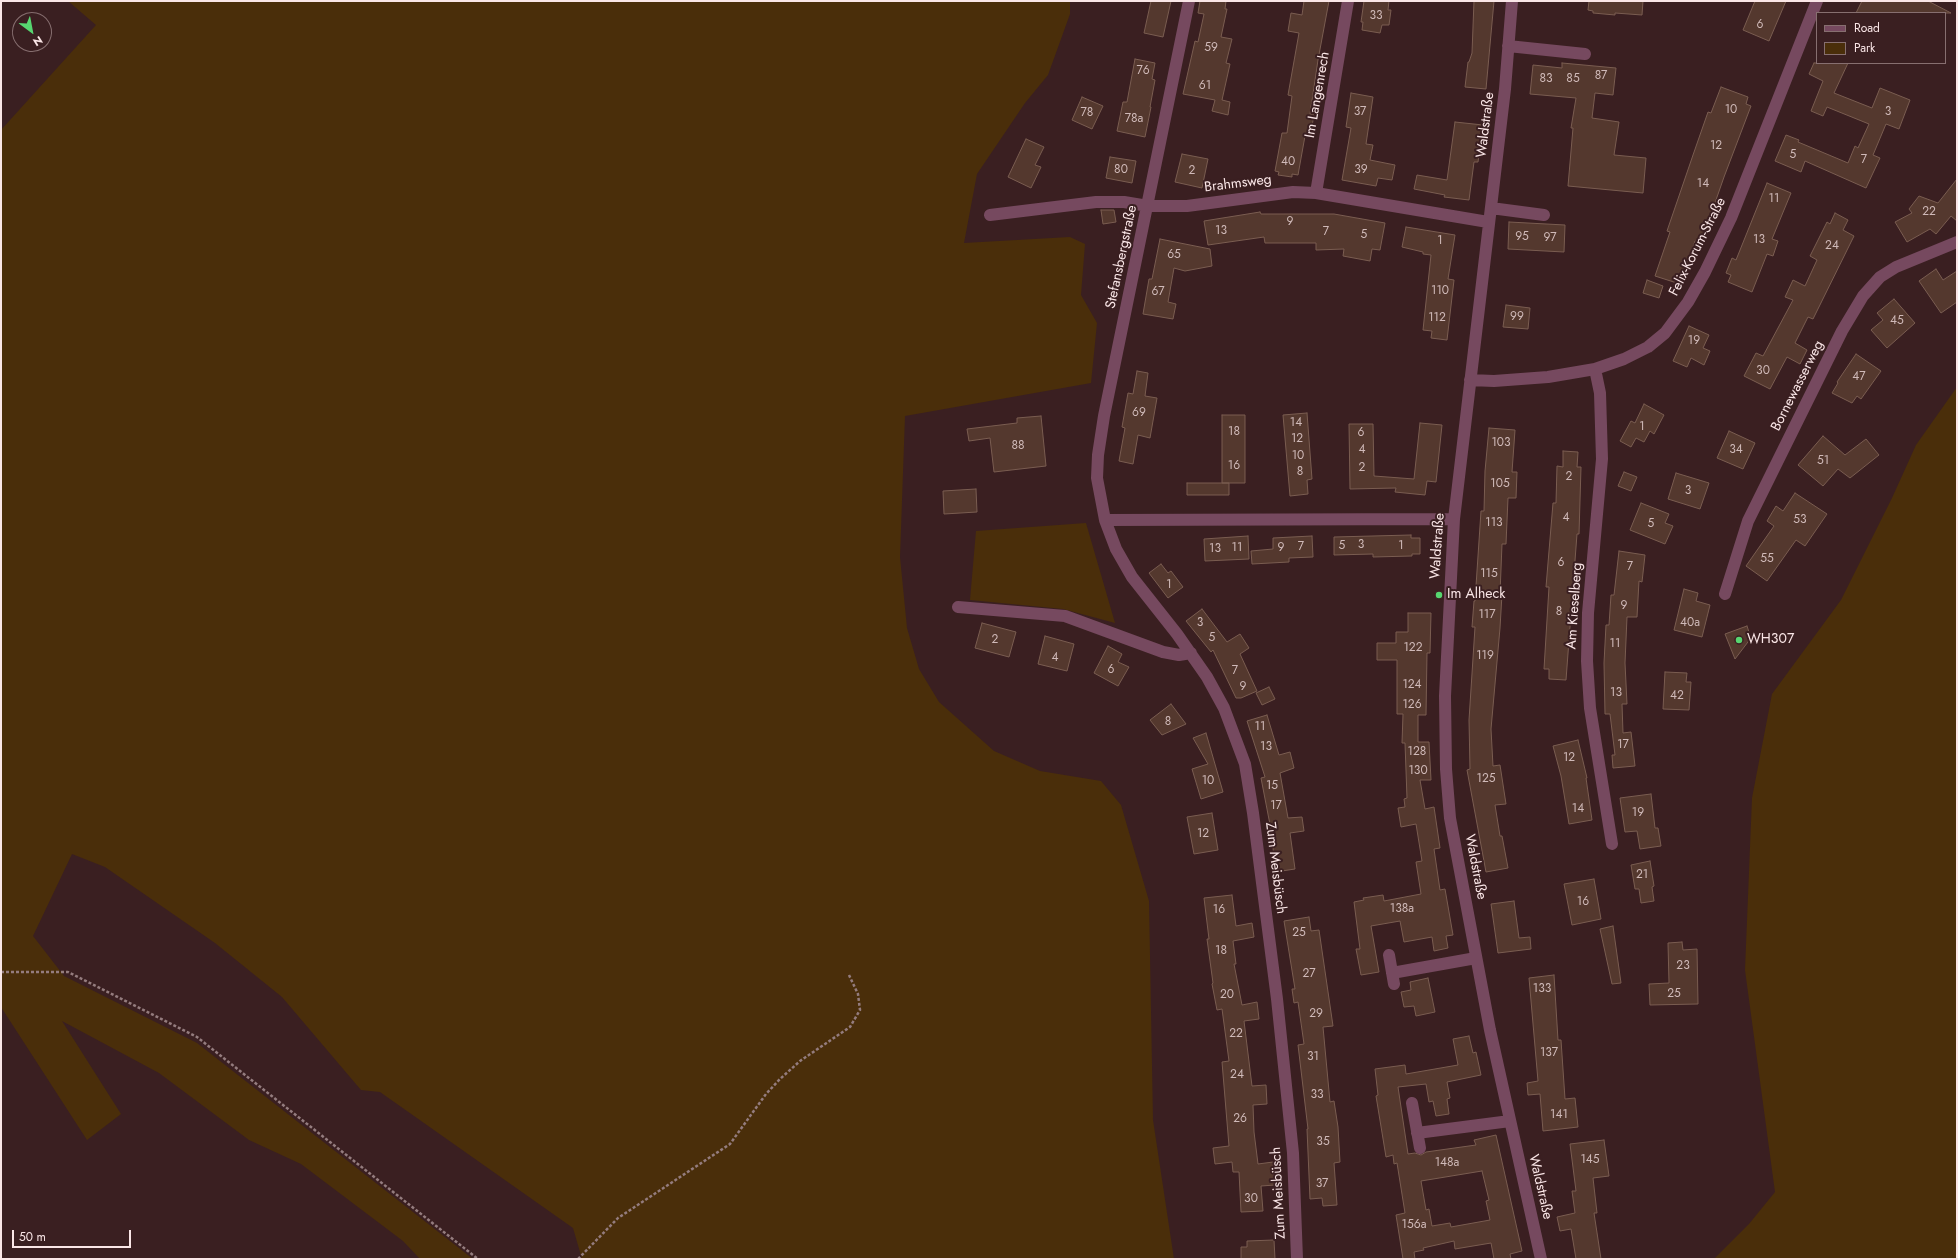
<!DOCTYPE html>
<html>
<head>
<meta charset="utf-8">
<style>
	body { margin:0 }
	#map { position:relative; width:1958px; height:1260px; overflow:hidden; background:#3a1f21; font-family:Jost,sans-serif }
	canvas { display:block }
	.frame { position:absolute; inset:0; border:2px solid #fae6e7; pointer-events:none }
	.legend { position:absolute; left:1816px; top:12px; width:130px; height:52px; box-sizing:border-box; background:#3a1f21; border:1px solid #876f70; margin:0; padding:5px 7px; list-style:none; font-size:12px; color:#fae6e7 }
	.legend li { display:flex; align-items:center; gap:8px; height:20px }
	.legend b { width:20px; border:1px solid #876f70 }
	.north { position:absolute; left:12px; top:12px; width:40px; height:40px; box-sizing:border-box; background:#3a1f21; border:1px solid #876f70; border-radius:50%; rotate:148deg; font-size:11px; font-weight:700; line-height:16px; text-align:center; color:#fae6e7 }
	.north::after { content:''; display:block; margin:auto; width:14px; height:18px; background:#57d670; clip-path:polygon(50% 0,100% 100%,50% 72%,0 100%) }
	.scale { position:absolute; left:12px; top:1230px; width:119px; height:18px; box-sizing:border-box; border:2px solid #fae6e7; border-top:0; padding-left:5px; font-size:12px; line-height:14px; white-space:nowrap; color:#fae6e7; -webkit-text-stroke:3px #3a1f21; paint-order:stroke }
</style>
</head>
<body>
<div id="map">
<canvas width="1958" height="1260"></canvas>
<div class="frame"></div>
<ul class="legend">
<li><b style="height:5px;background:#76495f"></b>Road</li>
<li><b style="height:11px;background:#4a2e0a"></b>Park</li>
</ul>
<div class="north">N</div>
<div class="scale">50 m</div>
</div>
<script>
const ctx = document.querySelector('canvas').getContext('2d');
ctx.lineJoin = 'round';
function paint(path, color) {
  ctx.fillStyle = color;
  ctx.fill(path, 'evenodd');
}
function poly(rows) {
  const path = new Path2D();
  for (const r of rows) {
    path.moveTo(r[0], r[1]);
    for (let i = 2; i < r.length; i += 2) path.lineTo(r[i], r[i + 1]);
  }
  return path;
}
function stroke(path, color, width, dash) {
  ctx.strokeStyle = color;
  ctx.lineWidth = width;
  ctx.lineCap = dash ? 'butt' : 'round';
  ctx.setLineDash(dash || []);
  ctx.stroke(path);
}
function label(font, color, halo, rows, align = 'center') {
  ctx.font = font + ' Jost,sans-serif';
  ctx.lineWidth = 4;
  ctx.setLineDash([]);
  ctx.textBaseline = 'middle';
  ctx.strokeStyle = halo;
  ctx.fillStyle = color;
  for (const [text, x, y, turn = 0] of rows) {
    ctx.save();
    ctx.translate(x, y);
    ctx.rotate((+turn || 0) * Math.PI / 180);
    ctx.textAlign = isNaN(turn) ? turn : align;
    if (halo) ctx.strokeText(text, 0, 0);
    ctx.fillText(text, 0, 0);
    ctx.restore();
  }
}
paint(poly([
	[68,1,1070,1,1070,14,1048,75,1025,103,977,174,964,243,1070,237,1085,244,1081,295,1097,323,1091,383,905,416,900,557,907,628,919,669,939,702,994,751,1040,771,1101,781,1121,805,1149,901,1153,1120,1174,1259,582,1259,573,1228,380,1092,361,1090,282,997,215,943,105,867,72,854,33,936,64,976,197,1043,473,1259,420,1259,403,1241,301,1164,249,1140,159,1073,62,1021,121,1114,87,1140,1,1007,1,130,96,25],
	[1957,387,1957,1259,1714,1259,1749,1224,1775,1192,1745,970,1752,798,1772,694,1841,600,1892,498,1916,445],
	[1086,523,1115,623,1063,609,970,600,976,531]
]), '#4a2e0a');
const building = poly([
	[1151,1,1171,1,1163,37,1144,33,1151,1],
	[1200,1,1226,1,1225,9,1227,9,1221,37,1232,39,1226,63,1230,64,1222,100,1230,102,1228,115,1212,111,1215,100,1183,94,1195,41,1198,42,1204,14,1198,13,1200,1],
	[1304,1,1329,1,1318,60,1310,114,1314,115,1310,137,1305,136,1298,175,1292,174,1292,177,1278,175,1279,172,1275,171,1282,133,1287,133,1292,96,1288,95,1299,33,1288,31,1291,13,1302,15,1304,1],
	[1364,1,1389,1,1388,10,1391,10,1389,25,1382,25,1380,33,1362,30,1363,22,1361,22,1364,1],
	[1474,1,1494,1,1486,89,1465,87,1468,62,1469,62,1472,53,1474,1],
	[1589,1,1643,1,1642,15,1615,13,1615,15,1593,13,1593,11,1588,10,1589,1],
	[1755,1,1786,1,1769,41,1743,30,1755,1],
	[1862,1,1928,1,1951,13,1856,13,1862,1],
	[1135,59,1155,63,1152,79,1155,80,1150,107,1151,107,1145,137,1117,131,1123,102,1127,102,1135,59],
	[1562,63,1616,68,1613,95,1595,93,1592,118,1619,122,1614,155,1646,158,1643,193,1568,186,1573,128,1571,128,1576,98,1530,94,1533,65,1562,68,1562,63],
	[1814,63,1848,63,1834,93,1872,108,1880,88,1910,100,1899,129,1886,124,1873,155,1880,158,1866,188,1805,161,1801,172,1775,161,1786,135,1799,140,1798,142,1848,163,1855,146,1858,148,1869,124,1827,107,1823,116,1811,111,1823,81,1809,74,1814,63],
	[1721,87,1748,97,1746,104,1751,106,1724,177,1701,243,1695,241,1680,284,1655,276,1670,232,1667,231,1693,155,1708,112,1711,113,1721,87],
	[1351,93,1373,97,1366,144,1373,145,1370,160,1395,165,1392,180,1378,178,1376,186,1342,180,1351,128,1346,127,1351,93],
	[1082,97,1103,106,1092,129,1072,120,1082,97],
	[1455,122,1483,125,1478,162,1474,162,1469,200,1444,197,1445,195,1414,189,1417,175,1447,180,1455,122],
	[1026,139,1044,147,1035,165,1041,167,1031,188,1008,177,1026,139],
	[1182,154,1208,159,1202,188,1175,182,1182,154],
	[1110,157,1136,161,1132,183,1106,178,1110,157],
	[1957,179,1957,221,1951,216,1936,234,1930,229,1907,242,1895,222,1912,213,1909,209,1919,196,1938,203,1957,179],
	[1767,183,1791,193,1772,239,1778,241,1773,256,1767,254,1752,292,1728,282,1731,275,1726,273,1732,258,1736,260,1767,183],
	[1101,210,1114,210,1116,222,1103,224,1101,210],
	[1260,212,1261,214,1334,214,1385,223,1380,250,1372,249,1370,261,1343,256,1344,249,1316,250,1316,243,1265,243,1264,237,1208,245,1204,221,1260,212],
	[1835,213,1848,220,1843,230,1854,236,1813,319,1808,317,1795,343,1807,350,1800,364,1787,357,1770,389,1744,376,1756,353,1763,356,1793,300,1785,297,1793,280,1805,286,1817,260,1810,256,1827,222,1830,224,1835,213],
	[1509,222,1565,225,1564,252,1508,249,1509,222],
	[1406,227,1455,235,1448,279,1454,280,1447,340,1431,338,1432,331,1423,330,1431,255,1423,254,1423,252,1402,247,1406,227],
	[1160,239,1210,249,1212,266,1185,271,1174,268,1168,302,1176,304,1173,319,1143,314,1149,279,1152,279,1160,239],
	[1936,269,1943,280,1957,271,1957,302,1941,313,1919,281,1936,269],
	[1647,280,1663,286,1659,298,1643,293,1647,280],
	[1894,299,1915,323,1887,348,1871,330,1883,320,1877,313,1894,299],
	[1506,305,1530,308,1528,329,1503,327,1506,305],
	[1689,326,1709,335,1703,348,1710,351,1704,365,1691,358,1687,367,1673,361,1689,326],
	[1856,354,1881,371,1861,399,1857,396,1852,403,1832,393,1838,383,1837,382,1856,354],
	[1137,371,1148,373,1145,396,1157,398,1150,438,1138,435,1133,464,1119,461,1125,428,1122,427,1128,393,1133,394,1137,371],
	[1644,404,1664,415,1654,434,1650,431,1644,442,1636,438,1631,447,1620,441,1631,421,1635,423,1644,404],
	[1307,413,1312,479,1307,480,1308,494,1290,496,1283,415,1307,413],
	[1222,415,1245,415,1245,483,1222,483,1222,415],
	[1041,416,1046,466,994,472,990,438,969,441,967,429,1017,423,1017,418,1041,416],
	[1420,423,1442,425,1436,482,1427,481,1425,495,1395,492,1396,488,1350,489,1349,424,1373,424,1374,476,1414,479,1420,423],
	[1489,428,1515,430,1512,472,1517,472,1516,498,1508,498,1506,544,1502,544,1500,594,1502,594,1500,628,1491,729,1493,766,1500,765,1506,804,1495,805,1500,836,1502,836,1508,868,1486,872,1467,770,1470,769,1469,720,1475,627,1472,627,1474,601,1475,601,1481,511,1484,511,1485,471,1489,428],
	[1729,431,1755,443,1743,469,1717,458,1729,431],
	[1823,436,1845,455,1866,439,1879,455,1850,478,1838,469,1823,486,1798,465,1823,436],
	[1563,451,1578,452,1577,467,1581,467,1579,534,1577,534,1566,680,1549,679,1549,669,1544,669,1549,587,1546,587,1553,503,1556,503,1557,466,1563,467,1563,451],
	[1624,472,1637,477,1631,491,1618,486,1624,472],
	[1676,473,1709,483,1700,509,1668,499,1676,473],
	[1187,483,1229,483,1229,495,1187,495,1187,483],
	[976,489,977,512,944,514,943,491,976,489],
	[1795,493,1827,514,1805,546,1796,540,1767,581,1746,566,1774,526,1767,521,1776,506,1783,511,1795,493],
	[1641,503,1669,514,1665,523,1673,526,1665,544,1630,530,1641,503],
	[1411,535,1411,538,1420,538,1420,554,1412,554,1412,556,1373,557,1373,554,1334,555,1334,537,1411,535],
	[1248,536,1249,559,1205,561,1204,539,1248,536],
	[1312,536,1313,557,1289,558,1289,562,1252,564,1251,551,1273,549,1273,538,1312,536],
	[1619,551,1645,555,1642,582,1639,581,1637,617,1627,617,1625,663,1627,704,1622,704,1623,733,1631,732,1635,766,1613,768,1612,755,1615,755,1610,714,1605,714,1604,663,1606,625,1609,625,1611,595,1614,595,1619,551],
	[1161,564,1168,573,1171,571,1183,587,1168,598,1149,573,1161,564],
	[1684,589,1698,593,1696,601,1710,605,1702,637,1674,630,1684,589],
	[1202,609,1227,642,1240,634,1249,648,1240,654,1257,691,1241,698,1236,698,1213,650,1211,652,1186,621,1202,609],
	[1408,613,1431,613,1430,653,1427,653,1426,715,1418,715,1418,742,1429,742,1431,780,1420,780,1425,809,1434,807,1440,848,1434,849,1440,890,1445,889,1453,935,1446,936,1448,948,1434,951,1432,937,1404,942,1400,921,1371,926,1379,972,1361,975,1356,949,1360,949,1354,902,1364,900,1363,898,1383,895,1384,901,1421,894,1416,862,1422,861,1416,824,1401,827,1398,808,1405,807,1404,799,1407,798,1405,743,1402,743,1403,714,1397,714,1397,660,1377,660,1377,643,1396,643,1396,632,1408,632,1408,613],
	[982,623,1016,632,1009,657,975,648,982,623],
	[1747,626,1751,638,1735,659,1725,634,1747,626],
	[1045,636,1074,644,1067,671,1038,664,1045,636],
	[1108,646,1122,654,1118,662,1129,667,1118,686,1094,673,1108,646],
	[1665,672,1687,673,1686,682,1691,682,1689,710,1663,709,1665,672],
	[1269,687,1275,699,1262,705,1256,693,1269,687],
	[1171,704,1186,724,1162,735,1150,720,1171,704],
	[1267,715,1279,755,1290,752,1294,768,1280,773,1288,818,1302,817,1304,831,1290,833,1295,869,1275,872,1272,835,1261,778,1265,777,1247,721,1267,715],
	[1206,733,1223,792,1201,799,1192,769,1208,764,1193,738,1206,733],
	[1578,740,1587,778,1586,778,1592,820,1569,824,1561,776,1553,746,1578,740],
	[1651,794,1655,828,1658,828,1661,846,1640,849,1637,831,1625,832,1620,798,1651,794],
	[1212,813,1218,850,1194,854,1187,817,1212,813],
	[1650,861,1654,886,1652,887,1654,901,1641,903,1639,889,1635,889,1631,865,1650,861],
	[1594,879,1601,919,1572,925,1564,884,1594,879],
	[1232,895,1236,926,1252,923,1254,937,1233,941,1236,964,1234,964,1242,1005,1257,1002,1259,1019,1244,1021,1252,1086,1266,1085,1267,1104,1253,1105,1254,1132,1258,1164,1273,1162,1275,1185,1261,1186,1263,1211,1241,1212,1239,1172,1233,1172,1232,1162,1215,1164,1213,1148,1229,1146,1222,1062,1229,1061,1222,1009,1217,1010,1212,984,1213,983,1207,939,1209,939,1204,898,1232,895],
	[1514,901,1519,938,1530,937,1531,949,1498,953,1491,904,1514,901],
	[1309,917,1311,931,1319,930,1333,1026,1323,1027,1330,1102,1334,1101,1338,1127,1340,1162,1334,1163,1337,1205,1323,1206,1322,1198,1310,1199,1307,1129,1308,1129,1298,1045,1304,1044,1298,1002,1294,1003,1292,989,1295,989,1284,921,1309,917],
	[1613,926,1621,983,1612,984,1600,929,1613,926],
	[1682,942,1683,950,1697,949,1698,1004,1650,1005,1649,984,1669,983,1668,943,1682,942],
	[1554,975,1558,1040,1561,1040,1565,1099,1575,1098,1578,1127,1543,1131,1540,1094,1528,1095,1527,1083,1538,1081,1529,978,1554,975],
	[1428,978,1435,1012,1416,1016,1414,1006,1404,1007,1401,992,1411,990,1410,982,1428,978],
	[1469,1036,1473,1053,1476,1052,1481,1075,1447,1082,1450,1098,1447,1099,1449,1114,1436,1116,1433,1101,1429,1102,1426,1084,1398,1087,1408,1154,1415,1153,1421,1155,1426,1152,1476,1145,1474,1140,1496,1135,1522,1251,1510,1254,1511,1259,1494,1259,1491,1243,1455,1249,1454,1241,1423,1248,1424,1250,1414,1252,1415,1259,1403,1259,1396,1215,1405,1213,1397,1163,1394,1164,1393,1155,1386,1157,1376,1096,1378,1095,1375,1069,1405,1065,1406,1074,1458,1065,1453,1039,1469,1036],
	[1482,1171,1489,1200,1486,1201,1490,1220,1451,1227,1450,1223,1432,1226,1429,1209,1426,1210,1421,1181,1482,1171],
	[1604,1140,1609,1176,1593,1178,1597,1213,1594,1213,1601,1259,1576,1259,1571,1229,1560,1231,1557,1217,1575,1213,1572,1191,1576,1191,1570,1144,1604,1140],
	[1274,1240,1275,1259,1241,1259,1241,1247,1247,1247,1247,1241,1274,1240]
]);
paint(building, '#54382e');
stroke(building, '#7a5d51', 1);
stroke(poly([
	[1,972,68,972,197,1037,478,1259],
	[578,1259,618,1218,730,1144,766,1094,780,1079,800,1061,850,1027,860,1010,858,994,849,975]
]), '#947c7e', 2.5, [3, 2]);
stroke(poly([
	[1189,1,1104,416,1098,455,1097,478,1105,520,1116,549,1132,577,1177,634,1207,677,1224,708,1245,764,1253,813,1277,999,1293,1153,1297,1259],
	[1512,1,1505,89,1454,519,1445,696,1446,769,1450,818,1490,1030,1541,1259],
	[1508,46,1585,54],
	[1316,193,1348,1],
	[1491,208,1544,215],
	[990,215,1096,202,1124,202,1148,206,1187,206,1293,192,1316,193,1488,222],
	[1595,369,1600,393,1602,459,1588,613,1587,661,1590,708,1612,844],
	[1470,380,1494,381,1548,377,1595,369,1624,359,1648,347,1665,333,1688,302,1705,272,1731,218,1817,1],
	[1105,520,1454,519],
	[1725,594,1748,521,1842,331,1863,296,1880,277,1896,267,1957,242],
	[958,607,1065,616,1163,652,1179,655,1191,653],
	[1389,955,1394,984],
	[1392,973,1476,958],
	[1412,1103,1420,1148],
	[1417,1133,1510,1121]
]), '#76495f', 12);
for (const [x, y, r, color] of [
	[1439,595,4,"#57d670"],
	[1739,640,4,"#57d670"]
]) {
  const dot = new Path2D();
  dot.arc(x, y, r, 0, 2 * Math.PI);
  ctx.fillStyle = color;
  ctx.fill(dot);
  stroke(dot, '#3a1f21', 1.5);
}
label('12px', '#d0bab9', null, [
	["33",1376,16],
	["6",1760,25],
	["59",1211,48],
	["76",1143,71],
	["87",1601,76],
	["83",1546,79],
	["85",1573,79],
	["61",1205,86],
	["10",1731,110],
	["37",1360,112],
	["3",1888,112],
	["78",1087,113],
	["78a",1134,119],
	["12",1716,146],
	["5",1793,155],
	["7",1864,160],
	["40",1288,162],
	["80",1121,170],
	["39",1361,170],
	["2",1192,171],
	["14",1703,184],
	["11",1774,199],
	["22",1929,212],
	["9",1290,222],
	["13",1221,231],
	["7",1326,232],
	["5",1364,235],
	["95",1522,237],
	["97",1550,238],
	["13",1759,240],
	["1",1440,241],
	["24",1832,246],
	["65",1174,255],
	["110",1440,291],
	["67",1158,292],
	["99",1517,317],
	["112",1437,318],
	["45",1897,321],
	["19",1694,341],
	["30",1763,371],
	["47",1859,377],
	["69",1139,413],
	["14",1296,423],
	["1",1642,427],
	["18",1234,432],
	["6",1361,433],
	["12",1297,439],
	["103",1501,443],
	["88",1018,446],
	["4",1362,450],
	["34",1736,450],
	["10",1298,456],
	["51",1823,461],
	["16",1234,466],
	["2",1362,468],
	["8",1300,472],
	["2",1569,477],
	["105",1500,484],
	["3",1688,491],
	["4",1566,518],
	["53",1800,520],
	["113",1494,523],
	["5",1651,524],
	["3",1361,545],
	["5",1342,546],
	["1",1401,546],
	["7",1301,547],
	["11",1237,548],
	["9",1281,548],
	["13",1215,549],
	["55",1767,559],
	["6",1561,563],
	["7",1630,567],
	["115",1489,574],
	["1",1169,585],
	["9",1624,606],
	["8",1559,612],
	["117",1487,615],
	["3",1200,623],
	["40a",1690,623],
	["5",1212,638],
	["2",995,640],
	["11",1615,644],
	["122",1413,648],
	["119",1485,656],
	["4",1055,658],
	["6",1111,670],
	["7",1235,671],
	["124",1412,685],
	["9",1243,687],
	["13",1616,693],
	["42",1677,696],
	["126",1412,705],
	["8",1168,722],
	["11",1260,727],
	["17",1623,745],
	["13",1266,747],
	["128",1417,752],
	["12",1569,758],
	["130",1418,771],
	["125",1486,779],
	["10",1208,781],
	["15",1272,786],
	["17",1276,806],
	["14",1578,809],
	["19",1638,813],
	["12",1203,834],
	["21",1642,875],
	["16",1583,902],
	["138a",1402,909],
	["16",1219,910],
	["25",1299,933],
	["18",1221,951],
	["23",1683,966],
	["27",1309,974],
	["133",1542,989],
	["25",1674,994],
	["20",1227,995],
	["29",1316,1014],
	["22",1236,1034],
	["137",1549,1053],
	["31",1313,1057],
	["24",1237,1075],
	["33",1317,1095],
	["141",1559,1115],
	["26",1240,1119],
	["35",1323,1142],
	["145",1590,1160],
	["148a",1447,1163],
	["37",1322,1184],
	["30",1251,1199],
	["156a",1414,1225]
]);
label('14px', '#fae6e7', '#3a1f21', [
	["Im Langenrech",1318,95,-80],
	["Waldstraße",1486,125,-83],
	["Brahmsweg",1238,184,-7],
	["Felix-Korum-Straße",1698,247,-63],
	["Stefansbergstraße",1122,257,-78],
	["Bornewasserweg",1798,386,-63],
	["Waldstraße",1438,546,-86],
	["Am Kieselberg",1575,606,-86],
	["Waldstraße",1475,867,79],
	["Zum Meisbüsch",1275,868,83],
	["Waldstraße",1540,1187,77],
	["Zum Meisbüsch",1279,1193,-93]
]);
label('14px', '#fae6e7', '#3a1f21', [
	["Im Alheck",1447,595],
	["WH307",1747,640]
], 'left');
</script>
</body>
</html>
